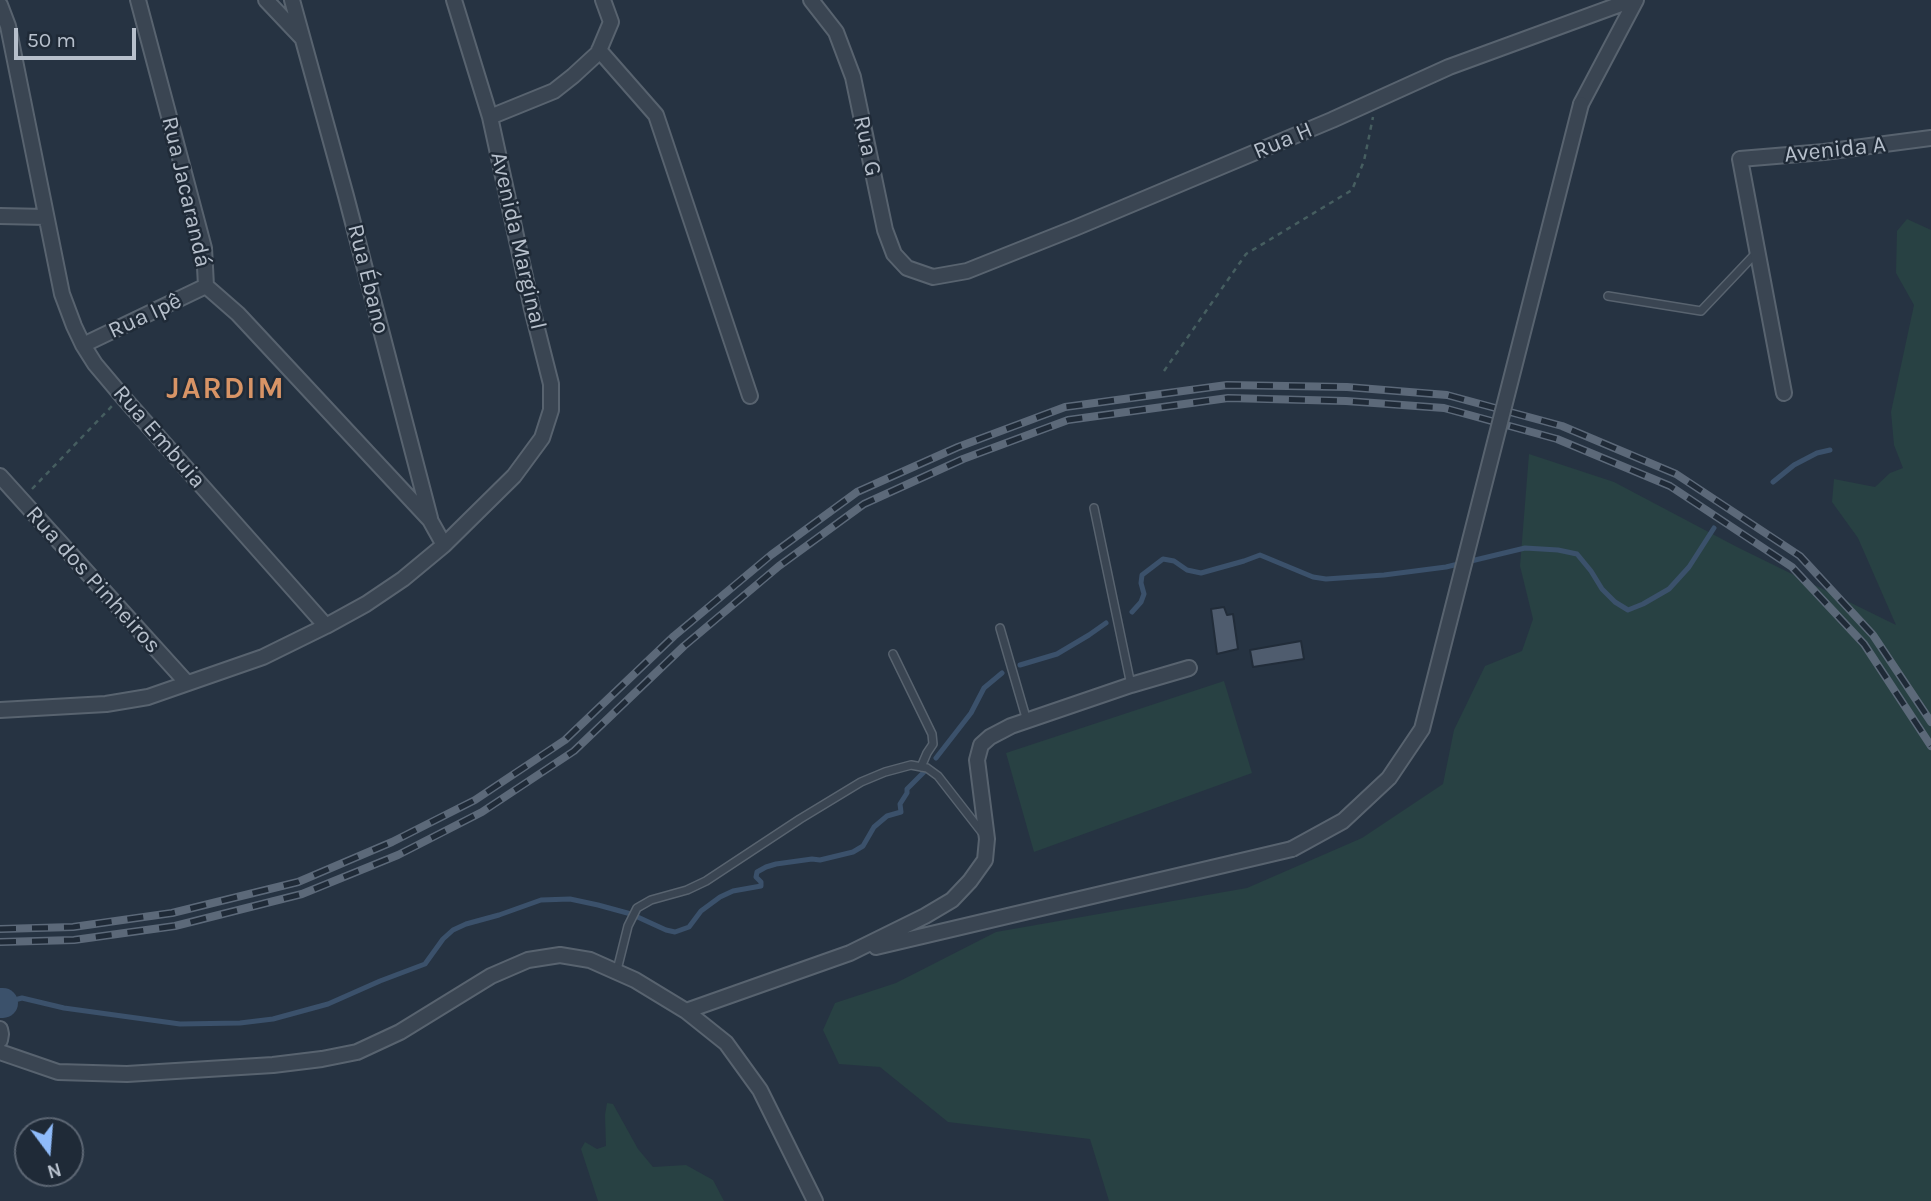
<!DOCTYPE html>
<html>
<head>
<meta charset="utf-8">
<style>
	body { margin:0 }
	#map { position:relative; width:1931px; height:1201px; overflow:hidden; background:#263342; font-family:Karla,sans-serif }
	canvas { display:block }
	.north { position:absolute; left:14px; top:1117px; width:70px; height:70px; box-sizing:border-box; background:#1f2a37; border:2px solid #5c6673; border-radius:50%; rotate:164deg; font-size:19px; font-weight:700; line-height:28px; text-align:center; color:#b7c0cc }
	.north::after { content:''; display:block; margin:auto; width:24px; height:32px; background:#8fbbfa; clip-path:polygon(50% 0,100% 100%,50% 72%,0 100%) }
	.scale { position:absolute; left:14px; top:28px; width:122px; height:32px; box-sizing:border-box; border:4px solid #b7c0cc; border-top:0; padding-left:9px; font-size:21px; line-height:24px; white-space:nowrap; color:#b7c0cc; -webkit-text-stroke:5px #1f2a37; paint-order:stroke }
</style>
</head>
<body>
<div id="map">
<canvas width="1931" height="1201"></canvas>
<div class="north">N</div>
<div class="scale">50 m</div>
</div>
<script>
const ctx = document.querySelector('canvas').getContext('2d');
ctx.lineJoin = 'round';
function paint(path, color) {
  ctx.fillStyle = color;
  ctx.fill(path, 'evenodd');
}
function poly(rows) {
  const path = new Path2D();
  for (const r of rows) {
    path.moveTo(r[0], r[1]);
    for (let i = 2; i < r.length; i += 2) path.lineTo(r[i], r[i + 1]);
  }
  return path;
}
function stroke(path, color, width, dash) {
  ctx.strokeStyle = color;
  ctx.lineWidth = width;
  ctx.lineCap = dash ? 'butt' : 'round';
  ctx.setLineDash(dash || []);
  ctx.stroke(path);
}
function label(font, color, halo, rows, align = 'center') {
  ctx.font = font + ' Karla,sans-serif';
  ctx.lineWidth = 5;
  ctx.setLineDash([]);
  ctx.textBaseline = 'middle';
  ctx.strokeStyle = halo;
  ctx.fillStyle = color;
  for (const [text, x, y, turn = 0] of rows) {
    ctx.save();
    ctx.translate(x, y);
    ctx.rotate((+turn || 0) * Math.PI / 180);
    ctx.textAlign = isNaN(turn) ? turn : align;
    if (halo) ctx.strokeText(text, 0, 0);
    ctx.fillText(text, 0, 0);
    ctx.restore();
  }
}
paint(poly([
	[1907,219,1931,230,1931,1201,1109,1201,1090,1139,948,1122,880,1067,839,1064,823,1030,835,1003,896,983,996,932,1247,888,1362,838,1443,784,1454,730,1485,666,1522,651,1533,619,1520,566,1529,454,1614,482,1737,547,1896,625,1858,538,1832,502,1834,479,1875,487,1890,473,1903,468,1894,445,1891,412,1914,305,1896,273,1897,231],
	[1224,681,1252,773,1034,852,1006,753],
	[607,1103,613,1104,638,1149,653,1167,686,1165,713,1180,724,1201,598,1201,581,1149,585,1142,597,1149,606,1146,605,1115]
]), '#284143');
stroke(poly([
	[1773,482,1794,465,1817,453,1830,450],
	[1132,612,1141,602,1144,594,1141,583,1142,575,1163,559,1174,561,1187,570,1201,573,1244,561,1260,555,1313,577,1326,579,1384,575,1446,567,1525,548,1558,550,1577,554,1591,571,1602,589,1615,602,1628,610,1643,604,1669,589,1689,567,1714,528],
	[1020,665,1057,654,1089,635,1106,623],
	[936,758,971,713,984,688,1002,673],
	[3,1003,22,998,64,1008,180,1024,240,1023,273,1019,328,1004,380,981,425,964,443,939,453,930,466,924,499,915,541,900,570,899,598,905,631,914,666,930,675,932,689,927,701,911,720,897,733,891,761,886,761,882,756,877,757,872,766,867,776,864,812,859,820,860,853,852,863,846,874,827,887,816,901,812,900,804,907,793,907,789,924,772]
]), '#3b516b', 5);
stroke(poly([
	[0,1003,3,1003]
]), '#3b516b', 30);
const building = poly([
	[1224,607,1227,615,1233,614,1238,649,1217,654,1211,609,1224,607],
	[1301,641,1304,659,1253,667,1250,650,1301,641]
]);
paint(building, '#4f5c6e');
stroke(building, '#212c39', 2);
const lane = poly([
	[1608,296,1701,311,1757,252],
	[1094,508,1131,685],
	[1000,628,1027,721],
	[893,654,932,734,933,744,927,753,921,767],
	[617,970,628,926,637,908,651,900,687,890,706,881,800,819,861,782,885,772,911,765,927,768,938,776,984,835]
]);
const street = poly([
	[138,0,204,248,206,286,238,314,430,520,444,545],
	[266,0,302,38],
	[292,0,346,196,430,518],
	[811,0,836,32,853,77,885,230,894,254,907,268,933,277,967,271,1075,228,1332,120,1449,67,1632,0],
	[0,5,8,26,62,294,74,326,83,345,95,364,122,396,326,626],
	[599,50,656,115,750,396],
	[1581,104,1636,0],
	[490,117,554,91,573,76,598,53,611,22,603,0],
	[0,216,46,217],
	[83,345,206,286],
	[1784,393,1740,159,1824,152,1931,138],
	[0,476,187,683],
	[0,710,106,704,148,697,263,657,326,626,366,604,403,579,444,545,514,476,542,438,551,410,551,384,532,309,490,117,454,0],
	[876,947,1292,849],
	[686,1011,850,953,925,916,952,900,970,881,985,860,987,839,977,760,981,745,990,737,1011,726,1131,685,1189,668],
	[0,1029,1,1034,0,1040],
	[0,1052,58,1072,127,1074,273,1065,322,1059,357,1052,400,1032,491,976,528,960,560,955,590,960,635,980,686,1011,726,1043,760,1090,815,1201]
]);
stroke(lane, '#58636f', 10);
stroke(street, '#58636f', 18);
stroke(poly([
	[1164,371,1246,254,1352,190,1364,161,1373,117],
	[32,489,112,406]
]), '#465e60', 2.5, [5, 5]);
stroke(lane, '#3a4552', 7);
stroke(street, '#3a4552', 14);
const rail = poly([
	[0,929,73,927,172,913,298,882,392,842,475,800,565,740,674,636,771,555,857,492,958,447,1065,407,1227,385,1347,387,1447,395,1562,426,1676,474,1800,556,1873,635,1931,722],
	[0,942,74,940,175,926,302,894,398,855,482,812,574,751,684,646,779,566,864,504,963,459,1068,420,1228,398,1346,401,1444,408,1557,439,1670,486,1792,567,1864,644,1931,746]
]);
stroke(rail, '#5c6979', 8);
stroke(rail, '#1f2a37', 5, [16]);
const streetBridge = poly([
	[1292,849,1343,821,1389,778,1422,729,1581,104]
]);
stroke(streetBridge, '#58636f', 18, []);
stroke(streetBridge, '#3a4552', 14);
label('23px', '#b7c0cc', '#1f2a37', [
	["Rua H",1283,141,-23],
	["Rua G",867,146,78],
	["Avenida A",1835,150,-6],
	["Rua Jacarandá",186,192,77],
	["Avenida Marginal",518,241,77],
	["Rua Ébano",368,279,76],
	["Rua Ipê",145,316,-25],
	["Rua Embuia",159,437,49],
	["Rua dos Pinheiros",93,580,48]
]);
ctx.letterSpacing = '2px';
label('bold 30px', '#d89466', '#1f2a37', [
	["JARDIM",226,389]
]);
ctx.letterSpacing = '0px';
</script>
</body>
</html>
